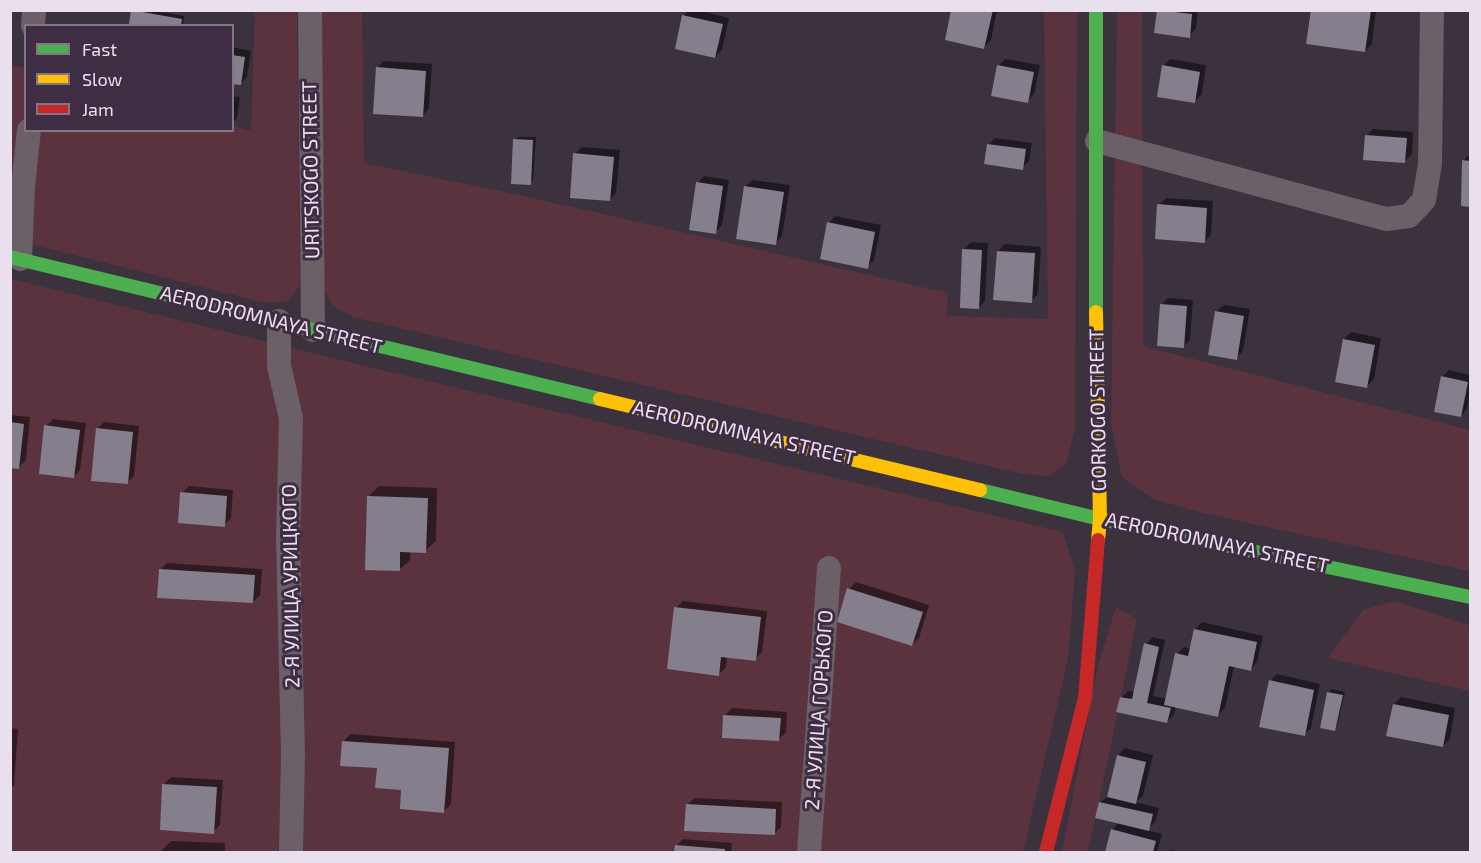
<!DOCTYPE html>
<html>
<head>
<meta charset="utf-8">
<style>
	body { margin:0 }
	#map { position:relative; width:1481px; height:863px; overflow:hidden; background:#3b323e; font-family:"Exo 2",sans-serif }
	canvas { display:block }
	.frame { position:absolute; inset:0; border:12px solid #eadfed; pointer-events:none }
	.legend { position:absolute; left:24px; top:24px; width:210px; height:108px; box-sizing:border-box; background:#3e2d43; border:2px solid #837487; margin:0; padding:8px 10px; list-style:none; font-size:18px; color:#eadfed }
	.legend li { display:flex; align-items:center; gap:12px; height:30px }
	.legend b { width:30px; border:2px solid #837487 }
</style>
</head>
<body>
<div id="map">
<canvas width="1481" height="863"></canvas>
<div class="frame"></div>
<ul class="legend">
<li><b style="height:8px;background:#4caf50"></b>Fast</li>
<li><b style="height:8px;background:#ffc107"></b>Slow</li>
<li><b style="height:8px;background:#c62828"></b>Jam</li>
</ul>
</div>
<script>
const ctx = document.querySelector('canvas').getContext('2d');
ctx.lineJoin = 'round';
function paint(path, color) {
  ctx.fillStyle = color;
  ctx.fill(path, 'evenodd');
}
function poly(rows) {
  const path = new Path2D();
  for (const r of rows) {
    path.moveTo(r[0], r[1]);
    for (let i = 2; i < r.length; i += 2) path.lineTo(r[i], r[i + 1]);
  }
  return path;
}
function stroke(path, color, width, dash) {
  ctx.strokeStyle = color;
  ctx.lineWidth = width;
  ctx.lineCap = dash ? 'butt' : 'round';
  ctx.setLineDash(dash || []);
  ctx.stroke(path);
}
function label(font, color, halo, rows, align = 'center') {
  ctx.font = font + ' "Exo 2",sans-serif';
  ctx.lineWidth = 6;
  ctx.setLineDash([]);
  ctx.textBaseline = 'middle';
  ctx.strokeStyle = halo;
  ctx.fillStyle = color;
  for (const [text, x, y, turn = 0] of rows) {
    ctx.save();
    ctx.translate(x, y);
    ctx.rotate((+turn || 0) * Math.PI / 180);
    ctx.textAlign = isNaN(turn) ? turn : align;
    if (halo) ctx.strokeText(text, 0, 0);
    ctx.fillText(text, 0, 0);
    ctx.restore();
  }
}
paint(poly([
	[255,11,297,11,300,286,287,301,266,303,11,239,10,64,25,68,26,130,232,130,233,126,251,131],
	[322,11,362,11,364,163,524,196,948,293,947,316,1048,319,1044,11,1077,11,1075,427,1067,462,1049,476,1023,474,353,317,333,306,323,288],
	[1117,11,1142,11,1143,346,1470,430,1470,571,1203,513,1153,499,1122,477,1111,424],
	[11,279,390,372,1063,532,1075,572,1068,659,1023,852,11,852],
	[1394,601,1470,625,1470,691,1328,658,1363,610],
	[1116,607,1137,619,1099,802,1087,852,1062,852,1098,666]
]), '#5a333f');
paint(poly([
	[133,10,150,10,184,16,183,26,147,26,130,23],
	[689,10,699,10,729,18,722,50,715,57,684,15],
	[952,10,997,10,991,40,984,47],
	[1159,10,1198,10,1196,29,1189,36],
	[1312,10,1376,10,1372,44,1365,51],
	[232,47,251,51,247,77,240,84,232,83],
	[1005,59,1040,65,1034,94,1027,101,998,66],
	[1170,59,1206,65,1202,94,1195,101,1163,66],
	[384,61,432,64,429,108,423,115,377,68],
	[1470,80,1470,112,1469,112],
	[232,96,240,97,237,118,234,121],
	[1373,129,1413,132,1412,154,1405,161,1366,136],
	[518,137,536,137,533,180,530,184,515,140],
	[995,138,1032,143,1029,161,1022,168,988,145],
	[582,147,620,150,616,193,609,200,575,154],
	[1470,154,1470,205,1462,205,1463,161],
	[704,176,729,180,722,225,715,232,698,183],
	[752,180,790,185,782,236,776,243,745,187],
	[1166,198,1213,201,1211,235,1204,242,1159,205],
	[835,216,881,225,874,260,867,267,829,223],
	[971,242,988,243,985,301,978,308,964,249],
	[1005,244,1041,247,1038,294,1031,301,998,251],
	[1168,298,1193,300,1190,340,1183,347,1161,305],
	[1224,305,1250,309,1243,351,1236,358,1217,311],
	[1351,332,1381,338,1374,379,1367,386,1344,339],
	[1449,370,1470,375,1470,393,1467,409,1461,416,1442,377],
	[10,415,30,417,26,460,19,467,10,466],
	[53,419,86,423,80,470,73,477,46,426],
	[104,422,139,426,134,476,127,483,97,429],
	[189,486,233,490,231,518,224,525,182,493],
	[379,486,437,488,436,541,425,551,410,551,410,560,399,570,369,496],
	[167,563,262,569,260,595,253,602,160,570],
	[856,582,929,605,919,638,912,645,849,589],
	[683,601,767,611,762,652,755,659,727,656,726,667,719,674,676,608],
	[1202,622,1263,636,1257,662,1251,669,1234,666,1225,708,1218,715,1176,706,1174,715,1167,722,1121,698,1128,691,1135,692,1146,644,1153,637,1165,640,1153,696,1167,699,1177,654,1184,647,1191,649,1195,629],
	[1277,674,1320,684,1311,728,1304,735,1270,681],
	[1332,689,1345,692,1337,726,1334,729,1329,692],
	[1401,697,1455,708,1450,739,1443,746,1394,704],
	[732,708,787,712,786,732,779,739,725,715],
	[10,728,18,729,14,785,10,789],
	[350,734,455,742,451,804,444,811,403,789,378,767,344,741],
	[1125,748,1153,755,1143,796,1136,802,1159,808,1155,822,1147,830,1162,834,1157,852,1106,852,1112,830,1119,822,1100,802,1109,796,1118,755],
	[171,777,223,780,220,825,213,832,164,784],
	[694,798,782,802,781,827,774,834,687,805],
	[683,839,732,843,731,852,675,852,676,846],
	[171,841,225,843,225,852,160,852],
	[1171,850,1182,852,1168,852]
]), '#0007');
paint(poly([
	[131,10,182,19,181,26,129,24],
	[951,10,993,10,984,49,945,40],
	[1157,10,1192,14,1190,38,1154,33],
	[1311,10,1371,10,1365,52,1306,44],
	[682,15,723,24,715,58,675,49],
	[232,55,245,57,241,85,232,84],
	[997,65,1034,72,1028,103,991,96],
	[1162,65,1200,72,1195,103,1157,97],
	[376,67,426,71,423,117,373,114],
	[1365,135,1407,138,1405,163,1363,160],
	[513,139,533,140,531,185,511,184],
	[987,144,1026,149,1023,170,984,164],
	[573,153,614,157,610,201,570,198],
	[1462,160,1470,161,1470,207,1461,206],
	[696,182,723,186,716,234,689,230],
	[744,186,784,192,776,245,736,239],
	[1157,204,1207,208,1205,243,1155,239],
	[827,222,875,232,868,269,820,259],
	[962,249,982,250,979,309,960,308],
	[997,251,1035,253,1032,303,993,300],
	[1160,304,1187,306,1184,348,1157,346],
	[1215,311,1244,316,1237,360,1208,355],
	[1343,339,1375,345,1367,388,1335,382],
	[1441,376,1468,382,1461,417,1434,412],
	[10,422,24,424,19,469,10,468],
	[44,425,80,430,74,478,39,474],
	[96,428,133,432,128,484,91,481],
	[180,492,227,496,225,527,178,523],
	[367,496,428,498,426,553,400,552,400,571,365,570],
	[159,569,255,575,253,603,157,598],
	[847,588,923,612,912,646,837,622],
	[674,607,761,617,756,661,721,657,719,676,667,669],
	[1194,629,1257,642,1251,671,1229,666,1218,717,1164,705,1175,653,1188,656],
	[1144,643,1159,647,1147,703,1171,708,1167,723,1116,712,1120,697,1132,699],
	[1269,680,1314,690,1305,736,1259,727],
	[1327,692,1343,695,1335,731,1320,728],
	[1393,704,1449,715,1443,747,1386,736],
	[723,715,781,718,779,741,722,738],
	[342,741,449,748,444,813,400,809,401,790,375,788,377,768,340,766],
	[1117,755,1146,762,1136,804,1107,797],
	[162,784,217,787,214,834,160,830],
	[1099,802,1153,814,1149,831,1095,818],
	[686,804,776,809,775,835,684,831],
	[1111,829,1156,841,1153,852,1105,852],
	[675,845,725,849,725,852,674,852]
]), '#847e8d');
stroke(poly([
	[310,10,313,330],
	[33,26,34,10],
	[1097,141,1386,219,1409,216,1424,200,1430,164,1432,10],
	[20,259,23,187,29,130],
	[279,321,279,366,291,418,288,538,293,755,291,852],
	[809,852,829,568]
]), '#6b5f68', 24);
stroke(poly([
	[1096,10,1096,312],
	[10,257,600,399],
	[980,490,1100,519,1470,597]
]), '#4caf50', 14);
stroke(poly([
	[1096,312,1100,519,1098,540],
	[600,399,980,490]
]), '#ffc107', 14);
stroke(poly([
	[1046,852,1085,698,1098,540]
]), '#c62828', 14);
label('20px', '#eadfed', '#3e2d43', [
	["URITSKOGO STREET",311,170,-91],
	["AERODROMNAYA STREET",271,320,14],
	["GORKOGO STREET",1098,410,-91],
	["AERODROMNAYA STREET",744,433,13],
	["AERODROMNAYA STREET",1217,543,12],
	["2-Я УЛИЦА УРИЦКОГО",291,586,-91],
	["2-Я УЛИЦА ГОРЬКОГО",819,710,-86]
]);
</script>
</body>
</html>
